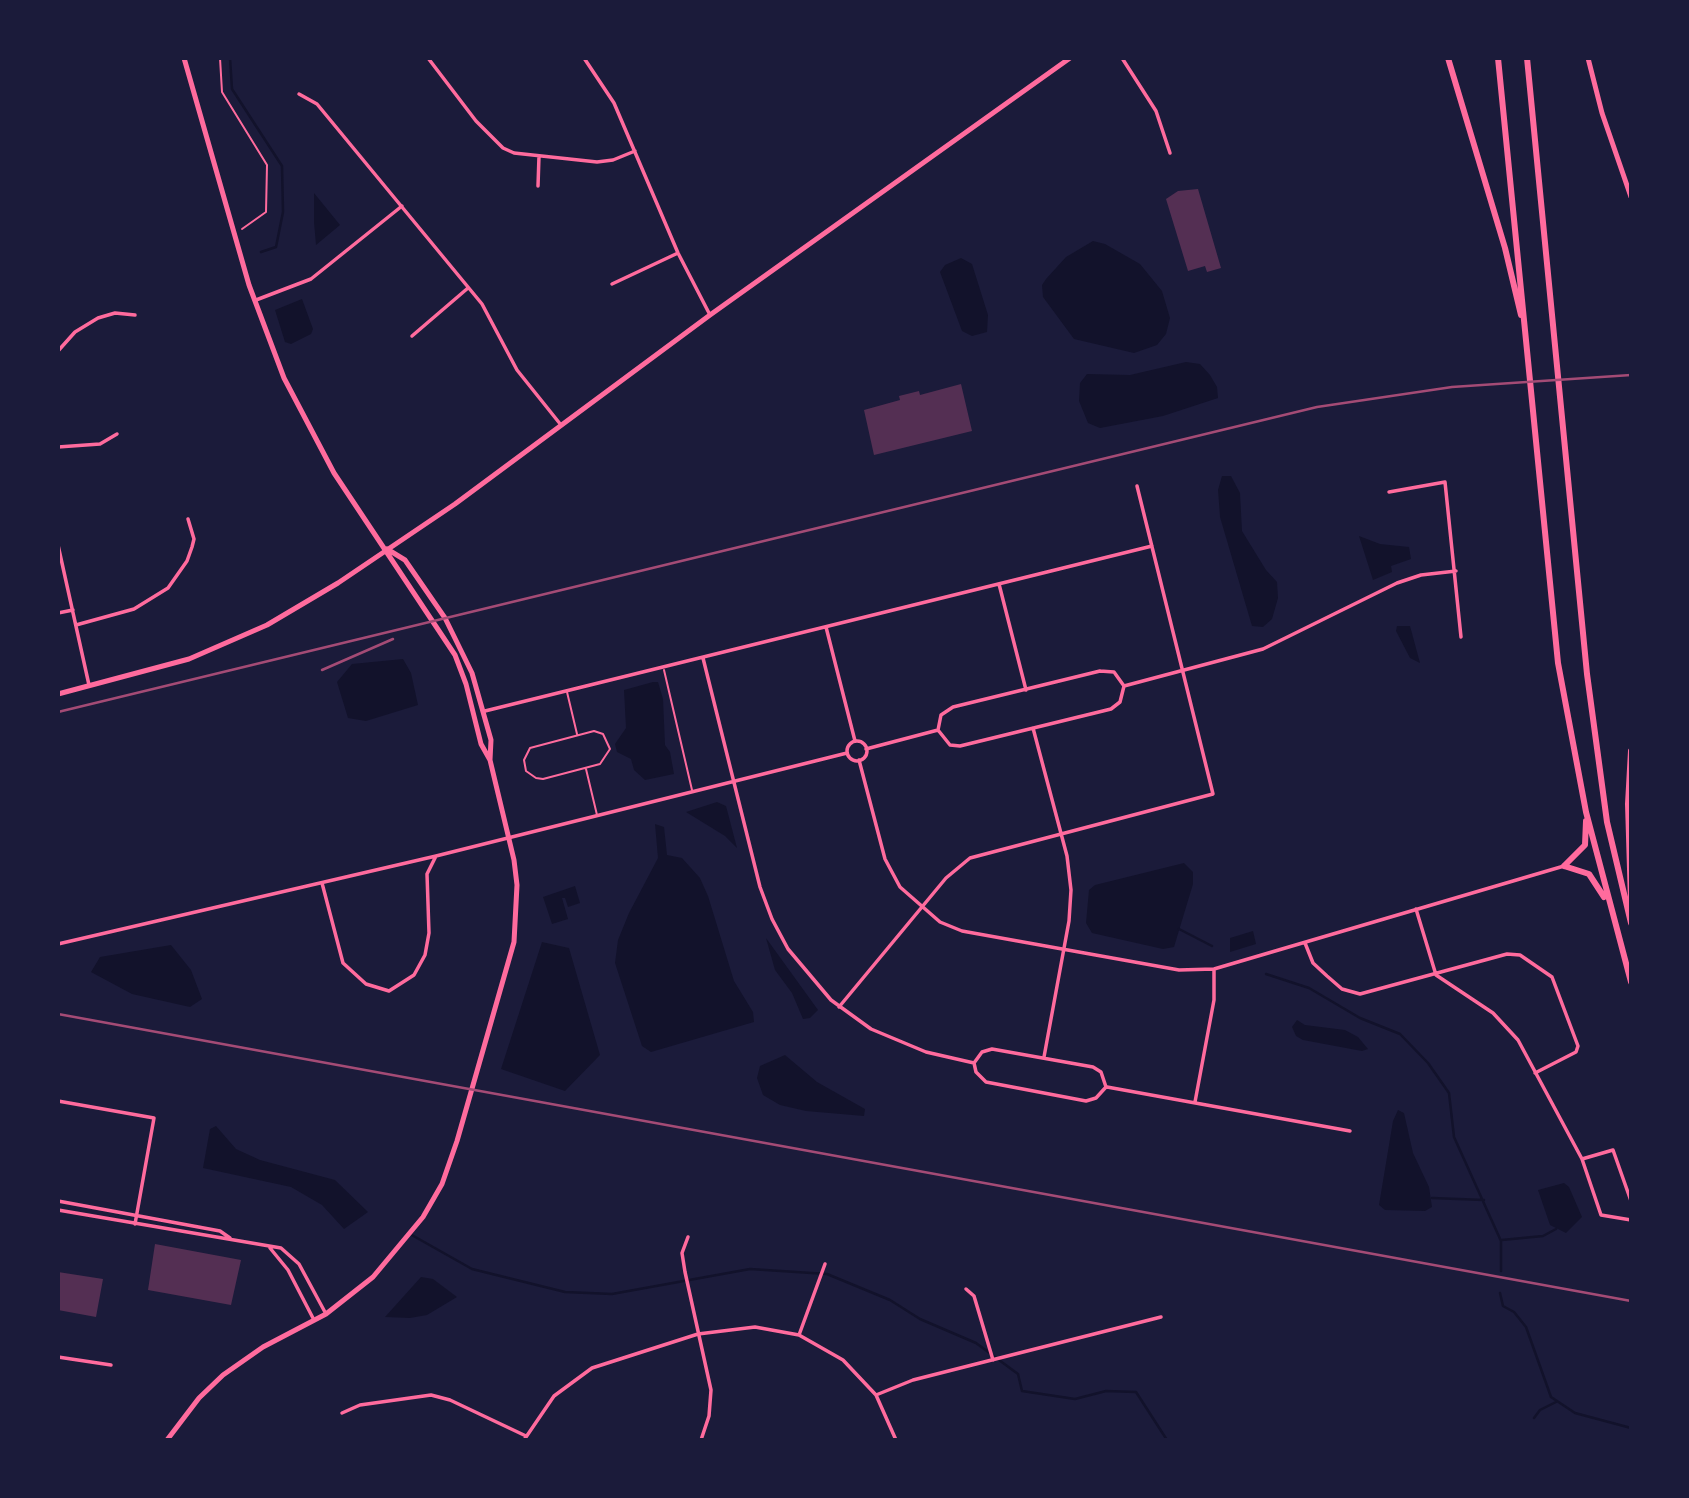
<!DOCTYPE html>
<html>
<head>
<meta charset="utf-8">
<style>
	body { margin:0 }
	#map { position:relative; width:1689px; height:1498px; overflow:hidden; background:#1b1b3a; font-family:Roboto,sans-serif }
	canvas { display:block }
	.frame { position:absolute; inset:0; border:60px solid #1b1b3a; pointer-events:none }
</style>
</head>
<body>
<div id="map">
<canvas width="1689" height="1498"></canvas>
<div class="frame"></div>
</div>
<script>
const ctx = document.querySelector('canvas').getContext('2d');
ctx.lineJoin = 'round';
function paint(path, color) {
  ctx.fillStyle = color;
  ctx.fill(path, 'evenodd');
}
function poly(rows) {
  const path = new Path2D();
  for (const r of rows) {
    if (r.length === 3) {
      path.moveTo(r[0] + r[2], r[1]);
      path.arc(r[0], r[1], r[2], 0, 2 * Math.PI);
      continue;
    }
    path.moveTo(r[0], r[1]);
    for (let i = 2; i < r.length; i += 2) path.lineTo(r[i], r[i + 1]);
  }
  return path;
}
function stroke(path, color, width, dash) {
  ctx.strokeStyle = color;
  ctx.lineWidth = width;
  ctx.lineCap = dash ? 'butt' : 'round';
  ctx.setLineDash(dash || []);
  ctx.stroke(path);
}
paint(poly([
	[314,193,340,225,316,245,314,222],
	[1093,241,1105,244,1140,264,1162,291,1170,318,1166,334,1157,345,1134,353,1074,339,1043,297,1042,285,1046,279,1066,257],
	[961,258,972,264,988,315,987,332,972,336,962,331,940,272,945,265],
	[302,299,313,329,311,334,291,344,285,342,275,310],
	[1186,362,1200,364,1210,375,1217,387,1218,398,1163,416,1100,428,1088,423,1079,401,1080,383,1087,374,1130,375],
	[1222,476,1231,476,1240,493,1242,531,1266,570,1277,582,1278,598,1272,619,1263,627,1252,626,1220,517,1218,490],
	[1359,536,1380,544,1409,547,1411,559,1391,566,1392,572,1373,580],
	[1397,626,1410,626,1420,663,1410,658,1396,631],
	[403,659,411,673,418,705,366,721,348,718,337,682,352,664],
	[653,682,658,682,663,699,665,745,670,752,674,774,645,780,634,770,631,759,617,752,615,744,626,728,624,690],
	[717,802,726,806,737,848,725,836,686,812],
	[655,824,664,827,667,855,682,858,700,878,708,896,734,981,753,1012,754,1022,651,1052,642,1046,615,963,618,940,629,913,658,858],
	[1184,863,1193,872,1193,884,1174,947,1163,949,1092,933,1086,923,1089,890,1095,885],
	[575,886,580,903,568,907,565,898,562,898,568,919,552,924,543,897],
	[1253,931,1256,944,1230,952,1230,938],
	[766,938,818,1010,810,1018,803,1019,792,993,775,970],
	[542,942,569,948,600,1055,565,1091,501,1069],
	[171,945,191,970,202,999,190,1007,132,994,91,972,100,957],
	[1297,1020,1305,1025,1345,1030,1358,1037,1368,1049,1362,1051,1303,1040,1296,1036,1292,1027],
	[785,1055,817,1082,865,1109,864,1116,806,1111,780,1105,763,1095,757,1078,760,1066],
	[1398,1110,1404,1113,1413,1153,1429,1187,1432,1207,1425,1211,1385,1210,1379,1205,1393,1121],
	[216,1126,236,1149,260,1160,335,1180,368,1212,344,1229,322,1205,291,1187,203,1168,210,1129],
	[1564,1183,1569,1187,1582,1217,1566,1233,1550,1225,1538,1190],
	[421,1277,433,1279,457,1297,427,1315,410,1318,385,1317]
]), '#12122b');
stroke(poly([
	[230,58,232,89,282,166,283,212,276,247,261,252],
	[1179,929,1212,946],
	[1266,974,1309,988,1360,1018,1400,1034,1428,1063,1449,1093,1454,1137,1501,1241,1501,1271],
	[1432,1198,1484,1200],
	[410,1234,472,1269,565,1292,612,1294,750,1269,827,1274,890,1300,920,1319,976,1343,1018,1374,1022,1391,1075,1399,1106,1391,1136,1392,1167,1440],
	[1502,1240,1543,1236,1556,1229],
	[1500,1293,1503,1306,1514,1312,1526,1327,1551,1397,1575,1413,1631,1428],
	[1534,1418,1540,1410,1556,1402]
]), '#12122b', 2.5);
paint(poly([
	[1198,189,1221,268,1207,272,1205,266,1188,271,1166,199,1178,191],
	[961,384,972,431,874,455,864,410,900,400,899,396,919,391,920,395],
	[155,1244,241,1260,231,1305,148,1290],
	[58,1272,103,1279,96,1317,58,1310]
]), '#542f53');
stroke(poly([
	[220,58,222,92,267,165,266,212,242,229]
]), '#ff6b9d', 2);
stroke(poly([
	[664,670,692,790],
	[567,692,577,734],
	[594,731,603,734,610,749,600,764,543,779,536,778,526,771,524,760,530,748,594,731],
	[586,769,597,815]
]), '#ff6b9d', 2);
stroke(poly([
	[428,58,476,121,503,148,514,153,597,162,613,160,635,151],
	[584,58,614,103,678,253,710,315],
	[1122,58,1156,111,1170,153],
	[299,94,317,104,482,304,517,370,561,425],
	[538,186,539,156],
	[612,284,678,253],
	[256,300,311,279,402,206],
	[412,336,468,288],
	[58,351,75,332,98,318,115,313,135,315],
	[58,447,100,444,117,434],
	[1389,492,1445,482,1461,637],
	[58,545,89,685],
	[999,584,1026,690],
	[58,613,73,610],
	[76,625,134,609,168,588,187,561,192,547,194,539,188,519],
	[826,627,855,741],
	[703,658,760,887,772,919,788,949,831,1000,871,1029,926,1052,974,1063],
	[1100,671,1114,672,1124,686,1120,702,1111,709,960,746,950,745,938,730,941,715,953,707,1100,671],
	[1124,686,1263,649,1397,583,1421,575,1456,571],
	[485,711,1152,546],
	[1033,728,1067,856,1071,890,1069,921,1044,1057],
	[857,751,10],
	[866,749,938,730],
	[859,760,885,859,900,887,940,922,962,931,1179,970,1214,969,1564,866],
	[322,883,343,963,366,984,389,991,414,975,425,955,429,933,427,874,436,856],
	[1416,909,1436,975,1493,1013,1518,1040,1582,1159,1601,1215,1631,1220],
	[1305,943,1313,963,1327,976,1342,989,1360,994,1507,954,1520,955,1552,977,1578,1046,1576,1052,1535,1073],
	[58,944,436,856,847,753],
	[839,1007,946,878,970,858,1213,794,1137,486],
	[992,1049,1093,1067,1101,1072,1106,1087,1096,1098,1086,1101,986,1082,976,1072,974,1063,982,1052,992,1049],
	[1107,1087,1350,1131],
	[58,1101,154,1118,135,1224],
	[1195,1102,1214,1000,1214,970],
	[1582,1159,1613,1150,1631,1201],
	[58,1201,220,1231,230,1238],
	[58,1210,281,1248,299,1264,326,1314],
	[688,1237,682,1253,685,1272,711,1390,709,1416,701,1440],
	[270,1248,288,1270,314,1320],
	[966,1289,974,1296,993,1360],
	[799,1335,825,1264],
	[58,1357,111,1365],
	[876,1395,913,1380,1161,1317],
	[342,1413,360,1405,431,1395,450,1400,526,1436],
	[524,1440,554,1396,592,1368,698,1334,755,1327,799,1335,843,1360,876,1395,896,1440]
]), '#ff6b9d', 3.5);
stroke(poly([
	[184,58,249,285,284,378,334,473,455,655,466,684,481,744,490,760],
	[1588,58,1602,113,1631,197],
	[167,1440,199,1398,223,1375,263,1347,326,1314,373,1277,423,1217,442,1184,457,1141,514,942,517,885,514,860,490,760,491,740,472,673,445,618,405,560,387,549]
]), '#ff6b9d', 5);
stroke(poly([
	[58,694,189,659,267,625,338,583,455,504,710,315,1070,58]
]), '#ff6b9d', 5);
stroke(poly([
	[1448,58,1505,248,1521,315],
	[1498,58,1558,663,1586,812,1631,982],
	[1527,58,1587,674,1607,822,1631,923],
	[1631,751,1628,804,1631,902],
	[1564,866,1589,874,1604,897],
	[1564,866,1585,845,1586,821]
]), '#ff6b9d', 6);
stroke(poly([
	[322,670,393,639],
	[58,712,1317,407,1452,387,1631,375],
	[58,1014,1631,1301]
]), '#a44b75', 2.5);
</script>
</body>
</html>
